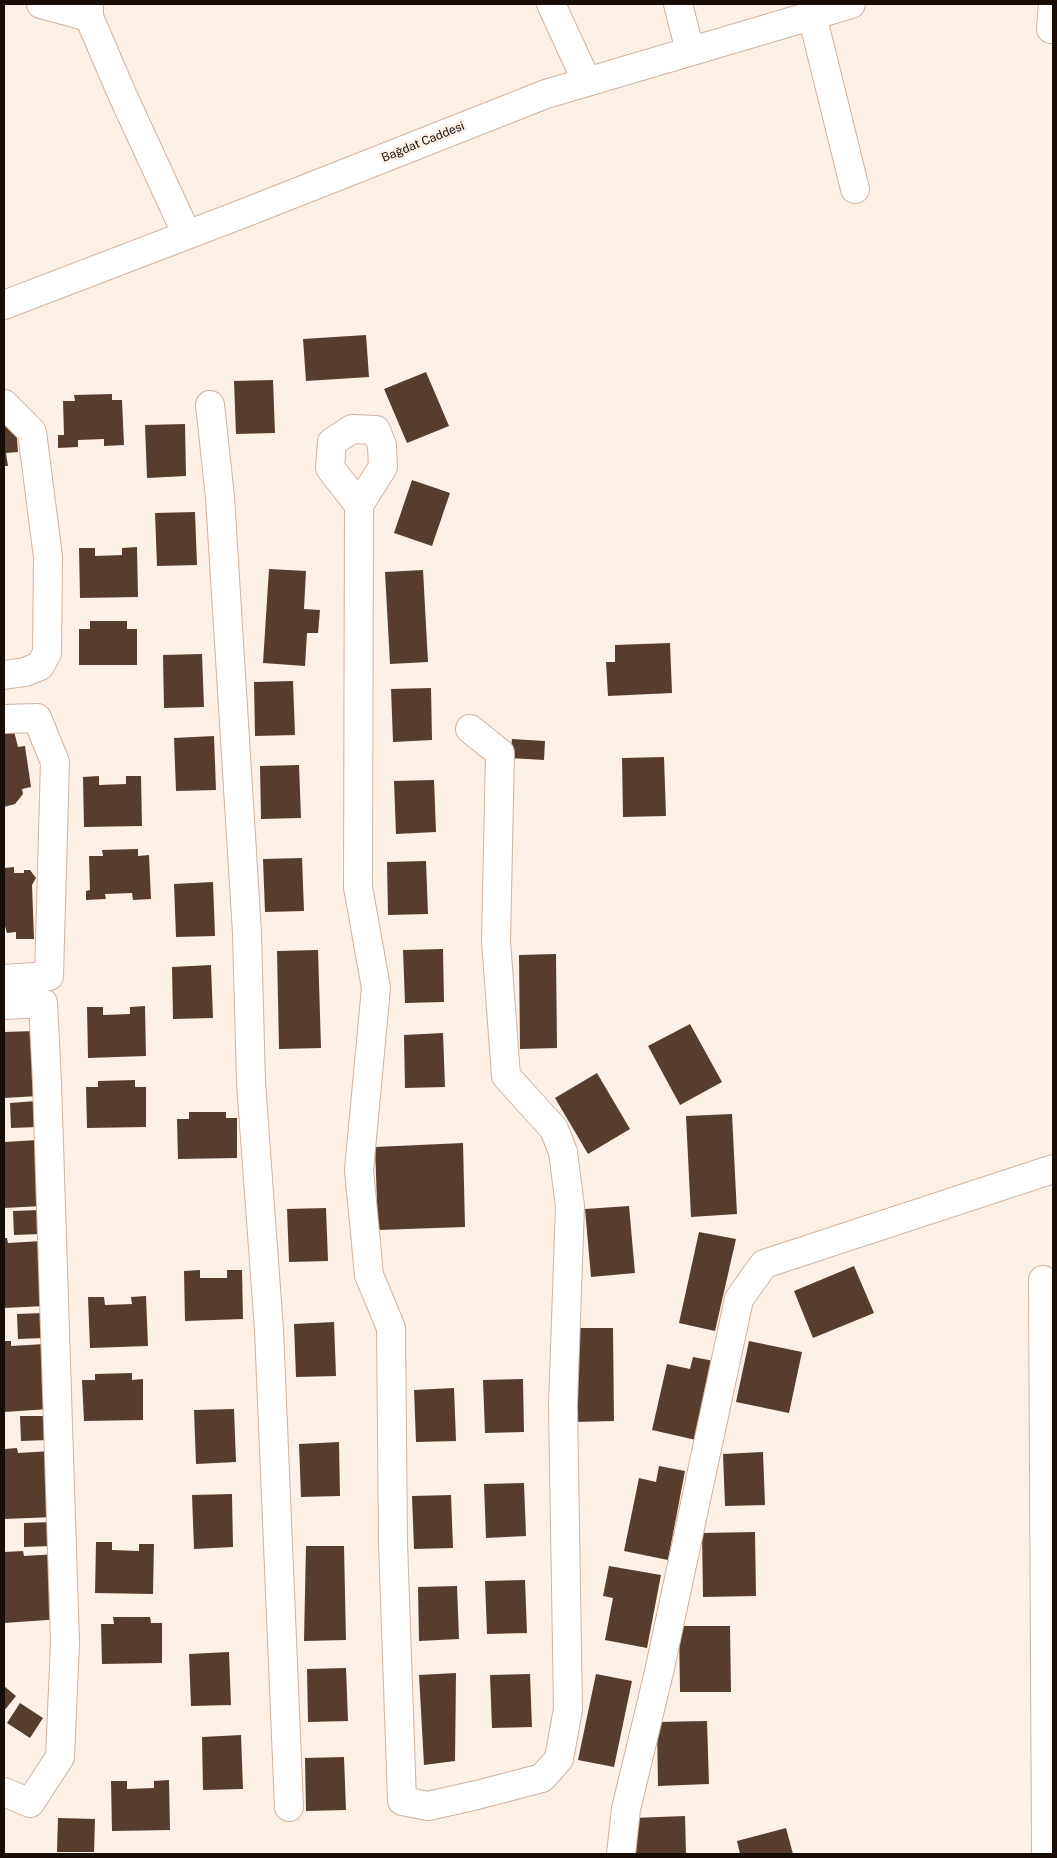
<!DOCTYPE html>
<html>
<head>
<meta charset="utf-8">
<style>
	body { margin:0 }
	#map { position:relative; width:1057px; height:1858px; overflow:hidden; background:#fdf0e7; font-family:"Public Sans",sans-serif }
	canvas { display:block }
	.frame { position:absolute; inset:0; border:5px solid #190e07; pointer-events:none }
</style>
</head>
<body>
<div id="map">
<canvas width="1057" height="1858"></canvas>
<div class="frame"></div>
</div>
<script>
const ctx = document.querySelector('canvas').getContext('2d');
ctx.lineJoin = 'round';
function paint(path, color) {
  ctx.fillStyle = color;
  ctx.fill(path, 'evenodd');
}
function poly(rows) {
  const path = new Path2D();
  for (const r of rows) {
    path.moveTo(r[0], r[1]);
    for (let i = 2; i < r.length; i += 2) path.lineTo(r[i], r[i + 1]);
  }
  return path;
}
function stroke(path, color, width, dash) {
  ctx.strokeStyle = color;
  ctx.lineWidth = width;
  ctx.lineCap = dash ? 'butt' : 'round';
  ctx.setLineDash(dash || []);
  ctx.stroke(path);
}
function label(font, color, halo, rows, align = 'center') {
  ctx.font = font + ' "Public Sans",sans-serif';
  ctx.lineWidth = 5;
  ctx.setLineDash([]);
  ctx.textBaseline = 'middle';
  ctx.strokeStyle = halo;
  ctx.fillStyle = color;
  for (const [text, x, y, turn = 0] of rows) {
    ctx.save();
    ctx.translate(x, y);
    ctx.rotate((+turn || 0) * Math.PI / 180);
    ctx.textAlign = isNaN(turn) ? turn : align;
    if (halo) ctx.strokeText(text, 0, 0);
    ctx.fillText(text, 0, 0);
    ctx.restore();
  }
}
paint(poly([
	[366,335,369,377,306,381,303,339],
	[426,372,449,426,407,443,384,389],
	[273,380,275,433,236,434,234,381],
	[112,394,112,400,122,400,124,445,104,446,104,439,78,440,78,447,58,448,58,435,64,435,63,401,75,401,74,395],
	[4,416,16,427,18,452,6,453,8,466,4,466],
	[185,424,186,476,147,478,145,425],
	[412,480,450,493,432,546,394,533],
	[195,512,197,565,157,566,155,513],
	[137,547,138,597,80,598,79,548,95,548,95,556,122,555,122,548],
	[269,569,306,571,304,609,320,610,318,633,307,633,305,666,263,663],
	[423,570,428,662,390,664,385,572],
	[90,621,127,621,127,629,137,629,137,665,79,665,79,629,90,629],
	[670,643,672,693,608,696,606,662,615,662,615,645],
	[202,654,204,707,164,708,163,655],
	[293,681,295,735,255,736,254,682],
	[431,688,432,740,393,742,391,689],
	[14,731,18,747,25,746,31,787,22,789,23,794,15,804,4,807,4,734],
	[214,736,216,790,176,791,174,738],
	[512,739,545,741,544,760,510,758],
	[664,757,666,816,623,817,622,758],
	[299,765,301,818,261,819,260,766],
	[99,776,99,785,126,784,126,776,141,776,142,826,84,827,83,777],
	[434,780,436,832,396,834,394,781],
	[138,849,138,856,149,855,151,899,133,900,132,893,105,894,106,899,86,900,86,891,90,890,89,856,103,856,102,850],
	[302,858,304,911,265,912,263,859],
	[426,861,428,914,388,915,387,862],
	[14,867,14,873,24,873,24,870,30,870,36,878,32,885,34,939,16,939,16,932,7,933,4,923,4,868],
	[213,882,215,936,176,937,174,884],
	[443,949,444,1002,405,1003,403,950],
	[318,950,321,1048,279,1049,277,951],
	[556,954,557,1048,520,1049,519,955],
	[211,965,213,1018,173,1019,172,967],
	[145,1006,146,1056,88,1058,87,1007,103,1007,103,1015,130,1014,130,1007],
	[690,1024,722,1082,680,1105,648,1046],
	[35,1031,38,1096,4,1098,4,1032],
	[443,1033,445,1087,405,1088,404,1035],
	[597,1073,630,1129,588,1154,555,1098],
	[135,1080,135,1087,146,1087,146,1127,87,1128,86,1087,98,1087,98,1081],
	[36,1101,37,1127,11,1128,10,1103],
	[189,1112,226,1112,226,1118,237,1118,237,1158,178,1159,177,1119,189,1119],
	[732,1114,737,1214,691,1217,686,1116],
	[38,1140,42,1206,4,1208,4,1142],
	[463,1143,465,1227,378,1230,375,1147],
	[629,1206,635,1273,591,1277,585,1209],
	[326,1208,328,1261,289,1262,287,1209],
	[40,1210,41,1234,14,1235,13,1211],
	[699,1232,736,1239,715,1331,679,1323],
	[4,1238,7,1238,8,1243,42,1241,45,1306,4,1308],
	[854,1266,874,1313,813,1338,794,1291],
	[200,1270,200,1278,227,1278,227,1270,242,1270,243,1319,185,1321,184,1271],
	[146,1296,148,1346,90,1348,88,1297,104,1297,105,1305,132,1304,131,1297],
	[44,1313,44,1338,18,1339,17,1314],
	[334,1322,336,1376,296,1377,294,1324],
	[572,1328,613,1328,614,1421,574,1422],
	[4,1341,11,1341,11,1346,45,1344,49,1409,4,1412],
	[749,1341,802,1352,789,1413,736,1402],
	[693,1357,714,1361,696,1440,652,1430,667,1364,690,1369],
	[132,1373,132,1380,143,1379,143,1420,84,1421,82,1380,95,1380,95,1374],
	[523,1379,524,1432,485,1433,483,1380],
	[454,1388,456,1441,416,1442,414,1390],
	[234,1409,236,1462,196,1464,194,1410],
	[20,1416,47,1416,48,1440,21,1441],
	[339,1442,340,1496,301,1497,299,1444],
	[17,1448,18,1453,52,1451,55,1517,4,1519,4,1449],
	[763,1452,765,1505,725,1506,723,1454],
	[659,1466,685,1471,668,1560,624,1551,639,1478,656,1482],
	[524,1483,526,1536,486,1538,484,1484],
	[232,1494,233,1547,194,1549,192,1495],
	[451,1495,453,1548,414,1549,412,1496],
	[51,1522,51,1546,24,1547,24,1523],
	[755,1532,756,1596,703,1597,702,1533],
	[96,1542,112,1542,112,1550,139,1551,139,1544,154,1544,153,1594,95,1593],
	[306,1546,344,1546,346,1640,304,1641],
	[23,1551,24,1556,58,1554,61,1619,4,1623,4,1552],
	[609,1566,661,1575,647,1648,605,1640,613,1598,603,1596],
	[525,1580,527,1633,487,1634,485,1581],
	[457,1586,459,1639,419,1641,418,1587],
	[113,1617,150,1617,151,1623,162,1623,162,1663,102,1664,101,1624,114,1624],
	[679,1626,730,1626,731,1692,680,1692],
	[229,1652,231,1705,191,1706,189,1654],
	[346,1668,348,1721,308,1722,307,1669],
	[456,1673,455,1761,424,1765,419,1675],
	[530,1674,532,1727,492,1728,490,1675],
	[596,1674,632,1681,614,1767,578,1760],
	[4,1686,16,1696,4,1711],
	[20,1703,43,1718,30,1738,7,1723],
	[707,1721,709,1784,658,1786,657,1722],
	[241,1735,243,1789,203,1790,202,1737],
	[344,1757,346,1810,306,1811,305,1758],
	[169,1780,170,1830,112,1831,111,1781,127,1781,127,1789,154,1788,154,1781],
	[685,1816,686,1854,635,1854,634,1818],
	[58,1818,95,1819,94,1852,57,1852],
	[786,1828,793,1854,740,1854,737,1841]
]), '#583d2c');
const minor = poly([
	[41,4,89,17],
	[89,4,89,17,122,94,187,235],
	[551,4,587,82],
	[678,4,690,51],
	[812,15,855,189],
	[1051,29,1053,4],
	[4,305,247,212,546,94,851,4],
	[4,404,32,432,48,557,47,653,40,666,25,672,4,675],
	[210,405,220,497,247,933,251,1083,269,1330,289,1807],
	[359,505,330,468,332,442,352,429,376,430,382,445,383,467,359,505,358,887,376,988,359,1170,369,1275,391,1328,393,1542,402,1801,428,1806,477,1795,542,1778,559,1759,568,1709,563,1405,570,1206,563,1152,554,1129,506,1076,496,941,500,753,470,729],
	[4,719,37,718,55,762,49,976,4,979],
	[4,1005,43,1003,47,1082,65,1643,60,1757,30,1803,4,1792],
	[1043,1280,1046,1854],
	[621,1854,626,1809,659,1672,739,1299,764,1264,1053,1169]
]);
stroke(minor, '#d2b29e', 30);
stroke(minor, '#fff', 28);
label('12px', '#190e07', '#fdf0e7', [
	["Bağdat Caddesi",423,142,-22]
]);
</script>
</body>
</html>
